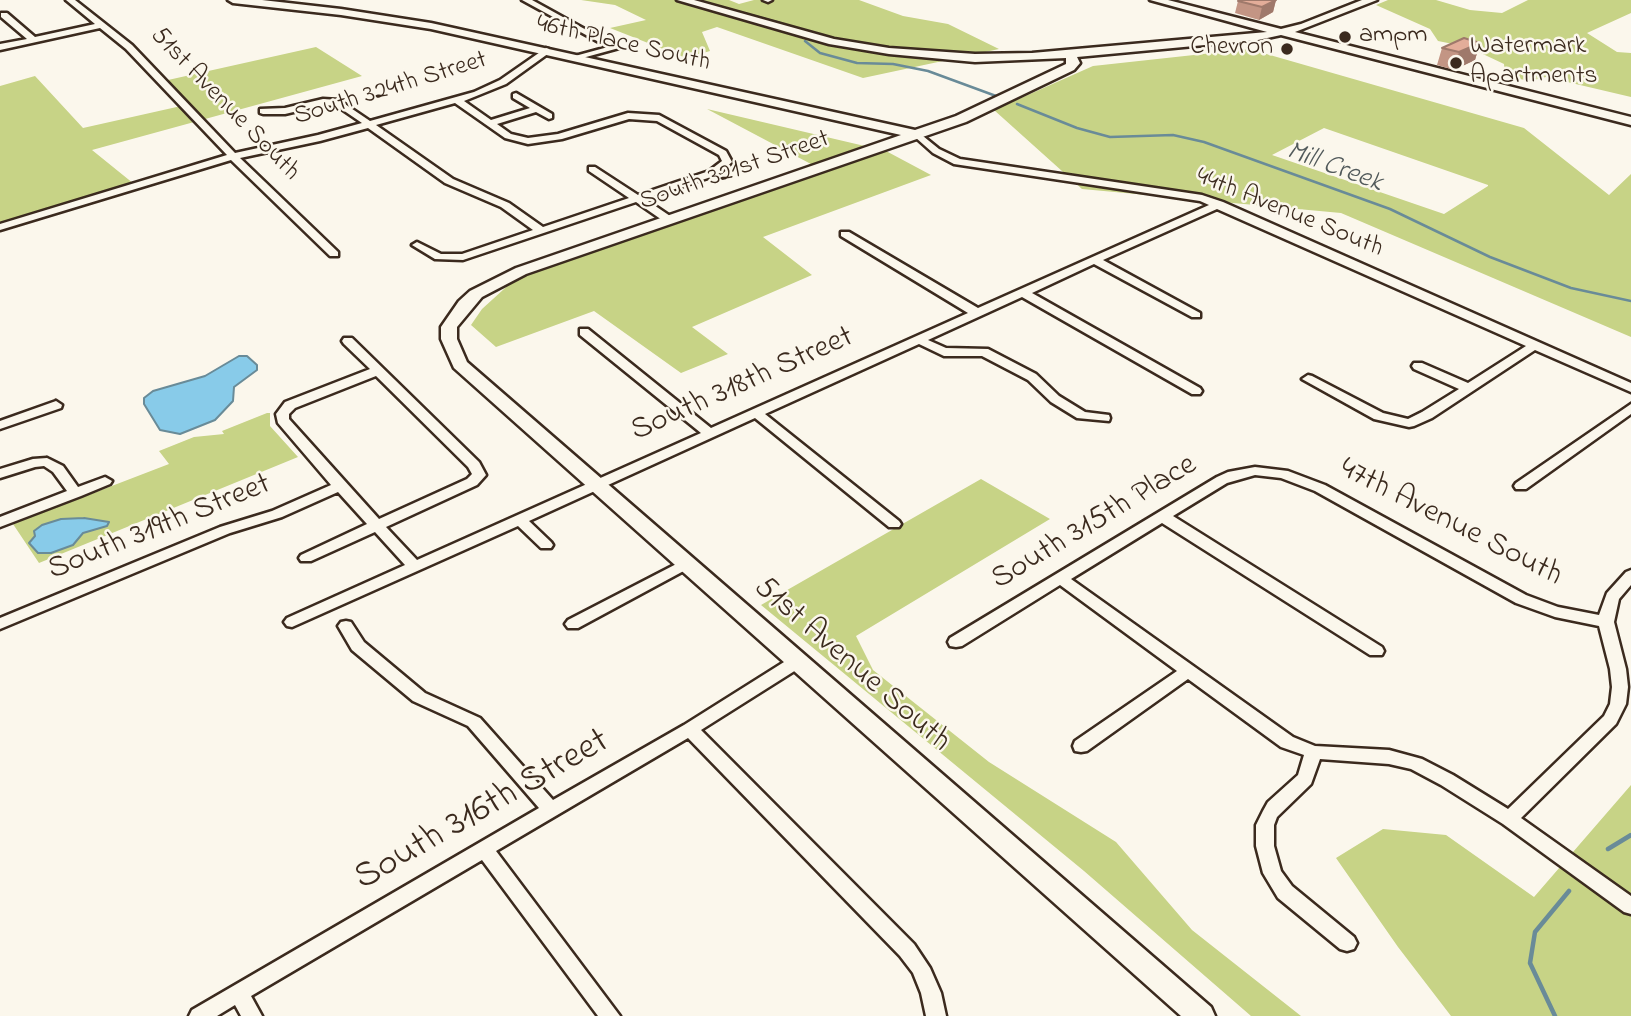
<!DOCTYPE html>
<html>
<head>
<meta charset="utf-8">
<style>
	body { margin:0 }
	canvas { display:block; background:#fbf7ec }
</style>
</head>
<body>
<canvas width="1631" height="1016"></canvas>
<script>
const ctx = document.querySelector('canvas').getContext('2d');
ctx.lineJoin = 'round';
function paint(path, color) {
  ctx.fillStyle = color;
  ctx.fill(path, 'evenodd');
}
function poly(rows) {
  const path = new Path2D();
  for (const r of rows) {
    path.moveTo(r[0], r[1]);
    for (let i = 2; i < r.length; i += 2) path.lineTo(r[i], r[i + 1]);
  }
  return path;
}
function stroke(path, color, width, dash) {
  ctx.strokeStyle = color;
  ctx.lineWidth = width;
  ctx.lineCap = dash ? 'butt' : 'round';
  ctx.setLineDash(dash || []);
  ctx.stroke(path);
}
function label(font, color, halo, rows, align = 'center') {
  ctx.font = font + ' "Indie Flower",sans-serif';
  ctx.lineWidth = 5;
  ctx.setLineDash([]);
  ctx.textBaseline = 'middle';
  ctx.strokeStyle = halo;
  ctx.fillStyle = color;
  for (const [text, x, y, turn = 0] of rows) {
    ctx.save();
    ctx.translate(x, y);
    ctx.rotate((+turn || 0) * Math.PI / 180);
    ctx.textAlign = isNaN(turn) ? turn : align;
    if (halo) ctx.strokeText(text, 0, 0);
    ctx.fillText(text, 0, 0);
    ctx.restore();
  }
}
paint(poly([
	[581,0,729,0,739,4,754,0,859,0,903,16,948,24,999,49,863,78,717,27,702,32,710,51,686,58,610,28,646,20,615,5],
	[1388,0,1436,0,1470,10,1502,13,1528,0,1631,0,1631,13,1587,33,1617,52,1631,53,1631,97,1546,77,1530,81,1505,76,1504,64,1468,47,1438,41,1430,29,1376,5],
	[316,47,362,76,92,150,139,188,0,229,0,86,35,76,83,128,190,104,168,80],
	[1249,49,1524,128,1609,195,1631,174,1631,337,1341,213,1082,189,994,110,1093,66],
	[1324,128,1488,185,1488,186,1444,214,1272,155],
	[707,109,886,151,931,175,763,237,812,275,692,327,728,354,681,373,594,311,496,347,471,325,482,309,515,279,826,172],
	[267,413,270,413,270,426,298,457,39,563,13,524,169,464,159,451,194,437,224,434,222,431],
	[981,479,1050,519,856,636,873,670,989,762,1116,842,1192,930,1301,1016,1251,1016,1084,871,761,605],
	[1631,785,1631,1016,1451,1016,1398,947,1336,858,1383,829,1446,835,1534,897]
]), '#c7d386');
const water = poly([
	[239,356,247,356,257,365,257,370,234,387,233,401,215,420,180,434,160,430,144,404,144,398,153,391,205,376,239,356],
	[84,518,109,522,107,526,83,533,73,545,51,553,38,553,29,543,35,536,34,531,42,525,61,519,84,518]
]);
paint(water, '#88cbe9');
stroke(water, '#698b98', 2);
stroke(poly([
	[695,0,780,23],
	[805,41,820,53,857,63,893,64,928,71,996,96],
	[1017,104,1077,128,1110,137,1173,135,1204,142,1390,209,1490,257,1571,288,1631,301]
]), '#698b98', 2.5);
stroke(poly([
	[1608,849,1631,835],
	[1555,1016,1530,963,1535,932,1569,891]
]), '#698b98', 4.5);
const street = poly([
	[66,0,75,0,132,45,235,153,318,135,362,123,337,106,323,105,285,114,263,114,260,113,260,109,285,108,323,99,339,100,370,121,474,92,500,80,546,48,549,49,549,53,506,84,464,101,491,120,530,108,513,98,513,94,516,93,552,114,552,118,549,119,536,112,497,124,511,134,528,138,558,134,628,113,659,115,726,151,732,162,717,175,645,199,673,218,673,222,665,222,636,202,463,260,435,259,412,245,417,242,441,254,462,254,533,230,501,207,445,183,368,128,320,141,240,158,338,252,338,256,330,256,231,160,0,230,0,224,227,155,126,49,100,28,0,50,0,44,27,39,1,17,1,13,7,13,35,37,95,24,66,0],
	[455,103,505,138,528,144,562,139,629,119,657,121,719,155,722,161,709,171,638,195,595,167,589,167,589,171,629,198,543,227,509,203,453,179,376,125,455,103],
	[522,0,532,0,619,48,575,60,575,56,608,47,522,0],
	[763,0,772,0,768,2,763,0],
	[918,132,939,149,960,159,1202,195,1223,202,1631,383,1631,392,1535,350,1432,418,1414,426,1409,427,1374,419,1302,379,1308,375,1312,376,1383,413,1408,419,1422,412,1459,389,1414,369,1412,366,1414,363,1422,363,1468,383,1526,346,1217,209,1103,260,1200,313,1200,317,1192,317,1094,264,1032,293,1200,388,1202,391,1200,394,1192,394,1022,297,928,340,946,348,988,349,1036,374,1059,396,1085,412,1109,415,1110,418,1109,421,1077,418,1051,402,1028,380,982,356,944,356,919,344,765,414,899,521,901,524,899,527,889,527,755,418,529,521,551,542,553,545,551,548,541,548,518,526,292,627,287,626,284,622,287,618,405,565,375,532,311,561,301,561,299,558,301,555,367,524,338,492,282,517,230,533,0,629,0,618,220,527,272,511,331,485,278,423,276,414,285,402,370,369,344,344,342,341,344,338,352,338,479,462,486,475,477,485,386,527,417,560,701,433,580,335,580,329,588,329,711,428,968,313,841,236,841,232,849,232,978,308,1209,205,1200,201,954,164,933,153,915,137,913,135,918,132],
	[376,376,468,467,472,474,467,479,379,519,289,419,289,414,295,408,376,376],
	[56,401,62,405,61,408,0,429,0,421,56,401],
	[1631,404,1631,414,1526,489,1516,489,1514,486,1516,483,1631,404],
	[47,458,63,466,78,487,105,477,112,481,110,484,81,496,0,527,0,517,67,491,53,472,44,466,35,467,0,478,0,469,33,459,47,458],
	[1255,467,1288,471,1325,485,1526,595,1558,607,1599,615,1607,593,1626,572,1631,570,1631,585,1619,599,1614,622,1626,669,1628,687,1626,704,1616,724,1521,818,1631,896,1631,914,1624,912,1503,824,1441,785,1411,769,1389,764,1320,759,1311,784,1277,817,1274,825,1274,846,1281,871,1292,886,1354,937,1357,943,1354,949,1347,951,1340,949,1278,898,1263,873,1256,846,1256,825,1263,811,1268,802,1298,775,1304,755,1281,747,1188,679,1087,751,1081,752,1075,751,1073,746,1075,741,1177,671,1060,585,962,646,956,647,950,646,948,642,950,638,1217,477,1228,472,1255,467],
	[1255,475,1281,478,1315,491,1516,603,1555,617,1599,626,1610,669,1612,687,1610,704,1604,716,1508,809,1453,775,1422,759,1389,750,1315,746,1293,737,1071,579,1162,523,1370,655,1382,655,1384,651,1382,647,1173,516,1227,483,1255,475],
	[686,559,693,564,691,567,578,628,568,628,565,624,568,620,686,559],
	[346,621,351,622,364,642,425,693,480,718,553,800,684,725,792,657,804,657,806,661,804,665,701,730,914,944,930,968,941,993,946,1016,926,1016,921,993,913,973,900,956,688,738,496,851,620,1016,598,1016,482,860,251,996,262,1016,241,1016,235,1005,217,1016,189,1016,192,1010,539,808,468,726,413,701,352,650,338,626,341,622,346,621]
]);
const secondary = poly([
	[228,0,262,0,341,9,431,23,915,130,956,116,1066,64,1066,58,975,62,889,54,829,44,677,0,694,0,834,39,889,48,975,54,1032,53,1267,32,1150,0,1168,0,1281,29,1301,24,1362,0,1377,0,1295,32,1631,117,1631,125,1281,35,1258,40,1077,57,1080,63,1074,70,966,122,526,274,482,297,457,327,457,339,467,362,1211,1007,1215,1016,1181,1016,454,368,441,339,441,327,459,301,470,291,516,268,901,135,431,29,341,15,233,3,228,0]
]);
stroke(street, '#3b2a1e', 5);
stroke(secondary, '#3b2a1e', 5);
paint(street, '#fbf7ec');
paint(secondary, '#fbf7ec');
paint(poly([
	[1276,0,1273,12,1259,20,1235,13,1238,1],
	[1480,43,1475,60,1454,70,1437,65,1442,48]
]), '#c39584');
paint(poly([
	[1276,0,1273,12,1259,20,1262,7],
	[1480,43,1475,60,1454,70,1459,52]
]), '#9f796b');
const building = poly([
	[1239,0,1276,0,1262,7,1238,1,1239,0],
	[1464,38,1480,43,1459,52,1442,48,1464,38]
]);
paint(building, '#e3ad99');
stroke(building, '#9f796b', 2);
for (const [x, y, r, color] of [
	[1345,37,7,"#3b2a1e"],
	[1287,49,7,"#3b2a1e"],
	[1456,63,7,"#3b2a1e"]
]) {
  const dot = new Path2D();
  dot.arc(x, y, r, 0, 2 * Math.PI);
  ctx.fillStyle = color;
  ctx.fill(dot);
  stroke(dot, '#fbf7ec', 2.5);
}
label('26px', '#3b2a1e', '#fbf7ec', [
	["ampm",1359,37],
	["Watermark",1470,48],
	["Apartments",1470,78],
	["Chevron",1273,49,"right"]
], 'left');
label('26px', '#3b2a1e', '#fbf7ec', [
	["46th Place South",623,45,13],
	["South 324th Street",391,90,-17],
	["51st Avenue South",224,105,46],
	["South 321st Street",735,172,-19],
	["44th Avenue South",1289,214,22]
]);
label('italic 28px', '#525a5b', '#fbf7ec', [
	["Mill Creek",1334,169,20]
]);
label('32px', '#3b2a1e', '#fbf7ec', [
	["South 318th Street",743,386,-24],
	["South 315th Place",1095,524,-31],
	["47th Avenue South",1450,524,27],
	["South 319th Street",160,529,-22],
	["51st Avenue South",851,666,41]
]);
label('38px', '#3b2a1e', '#fbf7ec', [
	["South 316th Street",483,812,-30]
]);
</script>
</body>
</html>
